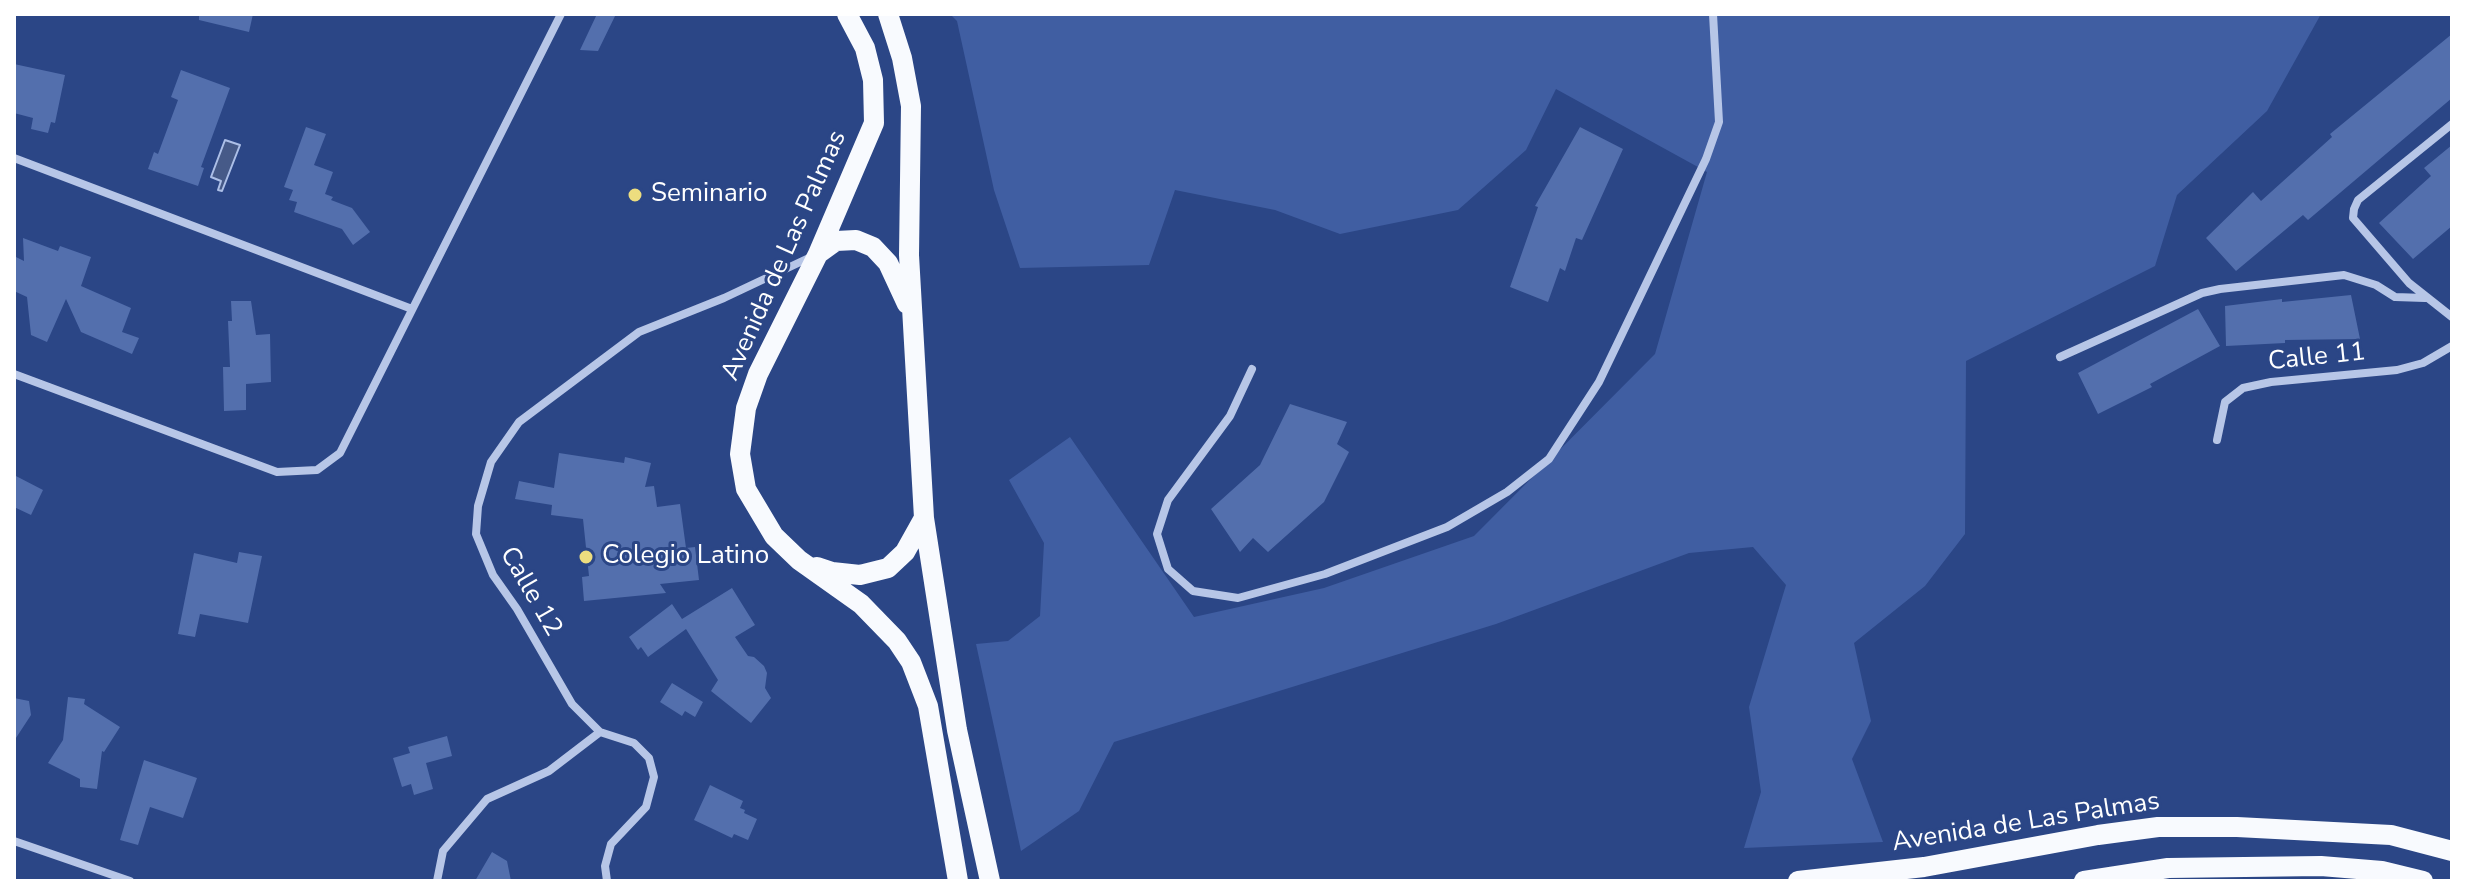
<!DOCTYPE html>
<html>
<head>
<meta charset="utf-8">
<style>
	body { margin:0 }
	#map { position:relative; width:2466px; height:895px; overflow:hidden; background:#2b4686; font-family:"Nunito Sans",sans-serif }
	canvas { display:block }
	.frame { position:absolute; inset:0; border:16px solid #fff; pointer-events:none }
</style>
</head>
<body>
<div id="map">
<canvas width="2466" height="895"></canvas>
<div class="frame"></div>
</div>
<script>
const ctx = document.querySelector('canvas').getContext('2d');
ctx.lineJoin = 'round';
function paint(path, color) {
  ctx.fillStyle = color;
  ctx.fill(path, 'evenodd');
}
function poly(rows) {
  const path = new Path2D();
  for (const r of rows) {
    path.moveTo(r[0], r[1]);
    for (let i = 2; i < r.length; i += 2) path.lineTo(r[i], r[i + 1]);
  }
  return path;
}
function stroke(path, color, width, dash) {
  ctx.strokeStyle = color;
  ctx.lineWidth = width;
  ctx.lineCap = dash ? 'butt' : 'round';
  ctx.setLineDash(dash || []);
  ctx.stroke(path);
}
function label(font, color, halo, rows, align = 'center') {
  ctx.font = font + ' "Nunito Sans",sans-serif';
  ctx.lineWidth = 6;
  ctx.setLineDash([]);
  ctx.textBaseline = 'middle';
  ctx.strokeStyle = halo;
  ctx.fillStyle = color;
  for (const [text, x, y, turn = 0] of rows) {
    ctx.save();
    ctx.translate(x, y);
    ctx.rotate((+turn || 0) * Math.PI / 180);
    ctx.textAlign = isNaN(turn) ? turn : align;
    if (halo) ctx.strokeText(text, 0, 0);
    ctx.fillText(text, 0, 0);
    ctx.restore();
  }
}
paint(poly([
	[950,14,2321,14,2267,111,2177,195,2155,266,1966,361,1965,534,1925,586,1854,643,1871,721,1852,759,1883,842,1744,848,1761,792,1749,707,1786,585,1753,547,1689,553,1496,624,1114,742,1079,811,1021,851,976,644,1008,641,1040,616,1044,543,1009,480,1070,437,1194,617,1324,588,1474,536,1655,354,1707,172,1556,89,1526,150,1458,210,1340,234,1275,210,1175,190,1149,265,1020,268,994,190,957,21]
]), '#405ea2');
const water = poly([
	[225,140,240,145,222,191,218,190,221,181,211,177,225,140]
]);
paint(water, '#465a88');
stroke(water, '#acbfe7', 2);
paint(poly([
	[199,14,253,14,249,32,199,20],
	[597,14,616,14,598,51,580,50],
	[2452,34,2452,98,2308,220,2303,215,2236,271,2206,238,2253,192,2261,201,2332,137,2330,134],
	[14,64,65,75,55,123,51,122,48,133,31,129,33,118,14,113],
	[181,70,230,88,201,167,204,168,198,186,148,169,154,152,158,154,178,100,171,97],
	[306,127,326,134,314,165,333,172,325,194,333,197,331,200,352,208,370,232,353,245,342,229,294,212,297,202,289,200,293,190,284,187],
	[1580,127,1623,149,1582,240,1576,238,1565,271,1560,268,1548,302,1510,287,1538,207,1535,206],
	[2452,145,2452,226,2413,259,2379,223,2431,176,2424,168],
	[23,238,58,251,60,246,91,257,81,286,131,308,122,332,139,338,132,354,81,332,66,299,47,342,31,335,27,297,14,291,14,256,24,261],
	[2351,295,2360,339,2285,340,2285,343,2226,346,2225,306,2282,299,2282,302],
	[231,301,251,301,256,335,270,334,271,382,246,384,246,410,224,411,223,367,230,367,228,321,232,321],
	[2198,309,2220,346,2150,384,2152,387,2098,414,2078,373],
	[1290,404,1347,422,1337,444,1349,452,1324,502,1268,552,1253,538,1240,552,1211,509,1260,465],
	[559,453,624,463,625,457,651,463,645,487,654,486,657,507,680,504,686,548,695,547,699,580,660,584,666,593,584,601,582,577,589,576,583,519,551,515,552,505,515,499,519,481,554,488],
	[14,475,43,490,31,515,14,507],
	[239,552,262,556,248,623,200,614,195,637,178,634,194,553,237,563],
	[732,588,755,625,735,637,748,656,754,657,764,666,767,673,765,688,771,698,751,723,711,691,718,680,686,629,648,657,641,647,638,650,629,637,672,604,682,619],
	[672,683,703,702,695,717,685,711,682,716,660,702],
	[68,697,85,699,84,704,120,727,104,752,102,751,97,789,80,787,80,779,48,763,63,740],
	[14,698,29,701,31,715,14,741],
	[447,736,452,756,426,763,433,789,414,795,411,784,402,787,393,758,410,753,408,747],
	[144,760,197,778,183,818,150,807,138,845,120,840],
	[710,785,743,801,740,808,745,810,744,813,757,819,748,840,734,834,732,838,694,820],
	[492,852,507,861,511,881,475,881]
]), '#536fad');
stroke(poly([
	[2452,124,2358,200,2354,209,2353,218,2409,283,2452,317],
	[14,158,412,309],
	[2060,357,2202,293,2220,289,2344,275,2376,285,2395,297,2425,298],
	[1252,369,1230,416,1168,500,1157,534,1168,569,1193,591,1238,598,1325,574,1447,527,1507,492,1549,459,1599,382,1706,159,1719,122,1713,14],
	[14,374,277,472,317,470,340,453,561,14],
	[2217,440,2225,402,2243,388,2271,382,2397,370,2423,363,2452,346],
	[14,841,130,881],
	[437,881,443,851,487,799,549,771,600,732],
	[607,881,605,866,611,844,646,807,654,777,649,758,634,743,600,732,572,704,517,609,493,575,476,534,478,506,491,462,519,422,639,332,724,298,813,256]
]), '#b7c6e7', 8);
stroke(poly([
	[847,14,865,48,873,80,874,123,818,254,758,374,746,408,740,454,746,489,774,536,799,560,861,604,897,641,911,662,928,706,958,881],
	[888,14,902,58,911,106,909,255,924,518,957,730,990,881],
	[818,254,836,241,856,240,873,247,888,263,907,304],
	[817,567,832,572,860,575,888,568,905,552,924,518],
	[1798,881,1924,867,2098,835,2158,827,2237,827,2391,835,2452,851],
	[2084,881,2168,868,2321,866,2382,871,2423,881]
]), '#f8fafe', 20);
for (const [x, y, r, color] of [
	[635,195,8,"#eddd7f"],
	[586,557,8,"#eddd7f"]
]) {
  const dot = new Path2D();
  dot.arc(x, y, r, 0, 2 * Math.PI);
  ctx.fillStyle = color;
  ctx.fill(dot);
  stroke(dot, '#2b4686', 3);
}
label('26px', '#fff', '#2b4686', [
	["Seminario",651,195],
	["Colegio Latino",602,557]
], 'left');
label('26px', '#fff', '#2b4686', [
	["Avenida de Las Palmas",785,256,-66],
	["Calle 11",2317,358,-6],
	["Calle 12",530,592,60],
	["Avenida de Las Palmas",2026,823,-9]
]);
</script>
</body>
</html>
